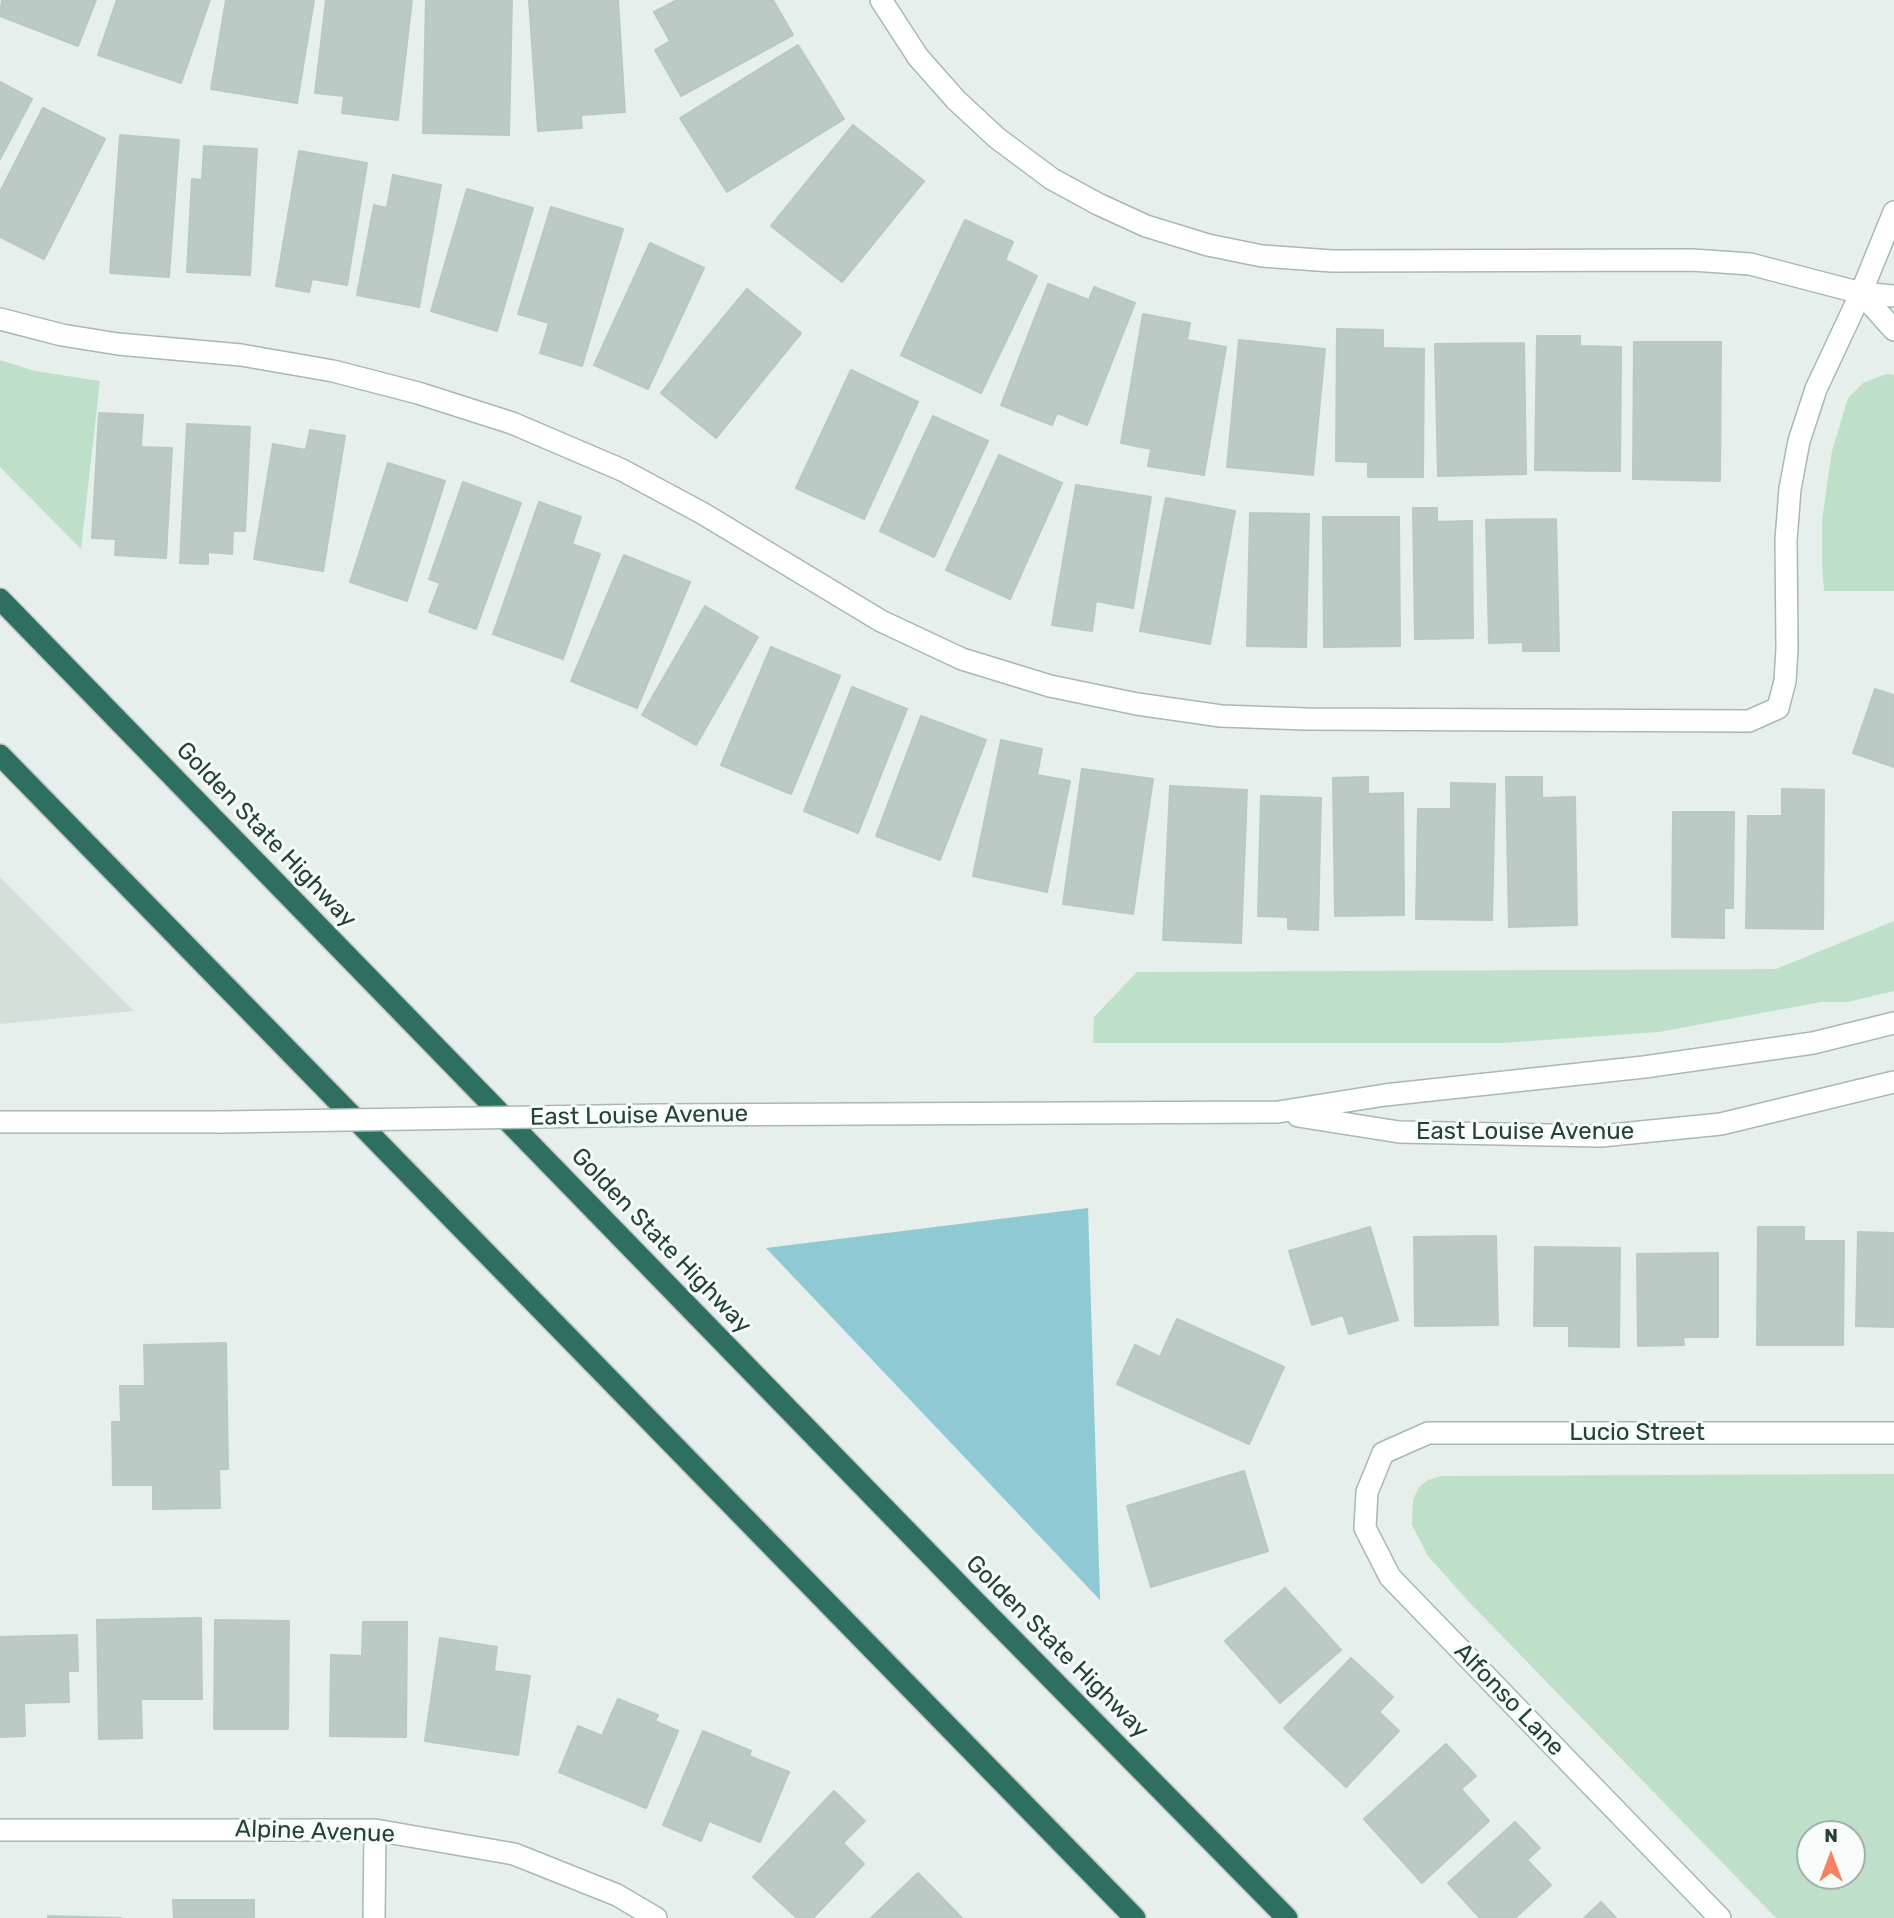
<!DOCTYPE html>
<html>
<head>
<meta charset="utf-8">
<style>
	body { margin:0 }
	#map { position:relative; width:1894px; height:1918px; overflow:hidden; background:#e6efeb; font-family:Rubik,sans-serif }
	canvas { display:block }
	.north { position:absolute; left:1796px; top:1820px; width:70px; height:70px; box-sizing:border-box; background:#f7fbf9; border:2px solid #a3b1ad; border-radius:50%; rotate:0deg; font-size:19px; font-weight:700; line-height:28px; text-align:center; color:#24423a }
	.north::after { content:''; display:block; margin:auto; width:24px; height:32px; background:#f4845f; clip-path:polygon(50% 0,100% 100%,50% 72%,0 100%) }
</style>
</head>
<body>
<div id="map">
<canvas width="1894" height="1918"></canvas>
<div class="north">N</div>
</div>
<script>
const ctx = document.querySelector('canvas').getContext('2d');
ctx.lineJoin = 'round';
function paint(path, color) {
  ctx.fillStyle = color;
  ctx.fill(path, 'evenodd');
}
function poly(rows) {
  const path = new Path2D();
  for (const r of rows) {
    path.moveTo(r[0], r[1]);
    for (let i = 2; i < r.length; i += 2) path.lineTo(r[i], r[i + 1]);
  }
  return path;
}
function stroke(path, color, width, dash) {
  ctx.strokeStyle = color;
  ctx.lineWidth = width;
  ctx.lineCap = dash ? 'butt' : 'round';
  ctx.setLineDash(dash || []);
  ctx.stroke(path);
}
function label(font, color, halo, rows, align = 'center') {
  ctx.font = font + ' Rubik,sans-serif';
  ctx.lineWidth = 6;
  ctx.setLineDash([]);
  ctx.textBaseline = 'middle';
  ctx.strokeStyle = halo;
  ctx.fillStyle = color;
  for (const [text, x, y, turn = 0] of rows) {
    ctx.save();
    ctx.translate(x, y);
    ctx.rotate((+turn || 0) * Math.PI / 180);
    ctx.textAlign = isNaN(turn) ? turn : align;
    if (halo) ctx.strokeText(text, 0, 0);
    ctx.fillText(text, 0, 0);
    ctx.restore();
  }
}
paint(poly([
	[0,877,134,1011,0,1024]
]), '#d4dfda');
paint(poly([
	[0,360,35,371,100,381,81,549,0,467],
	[1886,374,1894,375,1894,591,1824,591,1822,563,1822,520,1832,451,1848,398,1863,383],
	[1894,921,1894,991,1848,1002,1821,1002,1659,1032,1502,1043,1093,1043,1094,1017,1137,972,1776,969],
	[1894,1474,1894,1918,1776,1918,1468,1601,1428,1556,1412,1525,1413,1500,1419,1487,1428,1480,1441,1476],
	[1810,1834,1852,1834,1852,1876,1810,1876]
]), '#bfe0c8');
paint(poly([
	[1088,1208,1100,1600,766,1248]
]), '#8ec9d4');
const building = poly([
	[2,0,96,0,78,46,0,16,2,0],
	[117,0,210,0,181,83,98,55,117,0],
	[226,0,314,0,297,103,211,89,226,0],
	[326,0,412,0,398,120,342,113,344,96,315,93,326,0],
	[426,0,512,0,509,135,423,133,426,0],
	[529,0,618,0,625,112,581,115,582,128,538,131,529,0],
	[677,0,773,0,793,35,681,96,655,50,670,41,654,12,677,0],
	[798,45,844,119,727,192,680,118,798,45],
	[0,82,32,99,0,159,0,82],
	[43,108,105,139,44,259,0,237,0,192,43,108],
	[853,125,924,181,842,282,771,226,853,125],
	[120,135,179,140,169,277,110,273,120,135],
	[204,146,257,149,250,275,187,272,192,179,202,180,204,146],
	[299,151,367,163,347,285,312,279,309,292,276,286,299,151],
	[393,175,441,185,419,307,357,295,374,205,387,208,393,175],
	[467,189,533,208,497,331,431,311,467,189],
	[551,207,623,229,582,366,540,353,549,323,518,314,551,207],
	[965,220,1013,242,1005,260,1037,276,981,393,901,355,965,220],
	[650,243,704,268,648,389,594,365,650,243],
	[1048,284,1089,300,1094,287,1135,303,1087,425,1057,413,1052,425,1001,405,1048,284],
	[747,289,801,333,716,438,661,393,747,289],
	[1143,314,1190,323,1187,340,1226,347,1204,475,1148,466,1151,449,1121,443,1143,314],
	[1337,329,1383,330,1383,348,1424,349,1423,477,1368,477,1368,462,1336,461,1337,329],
	[1537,336,1580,336,1580,346,1621,347,1620,471,1535,470,1537,336],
	[1239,340,1325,349,1313,475,1227,467,1239,340],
	[1634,342,1721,342,1720,481,1633,479,1634,342],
	[1524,343,1526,474,1438,476,1435,344,1524,343],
	[851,370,918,402,864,519,796,488,851,370],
	[99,413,143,415,141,447,172,448,166,558,115,555,116,539,92,538,99,413],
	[933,416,988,441,934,557,880,531,933,416],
	[187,424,250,427,245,531,233,531,232,554,208,552,208,564,180,563,187,424],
	[310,430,345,436,323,571,254,559,273,444,306,450,310,430],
	[999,455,1062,483,1010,599,946,570,999,455],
	[388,463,445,481,407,601,350,582,388,463],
	[463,482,521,503,476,629,429,612,440,583,429,579,463,482],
	[1076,485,1151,497,1133,608,1096,601,1092,631,1052,625,1076,485],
	[1166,498,1235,511,1210,644,1140,631,1166,498],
	[539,502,581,517,572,544,600,554,563,659,493,634,539,502],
	[1413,508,1437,508,1437,522,1472,521,1473,638,1415,639,1413,508],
	[1250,513,1309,514,1306,647,1247,646,1250,513],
	[1323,517,1399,517,1400,646,1324,647,1323,517],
	[1556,519,1559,651,1523,651,1523,642,1489,643,1486,520,1556,519],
	[624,555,690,582,637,708,571,681,624,555],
	[705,606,758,637,696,745,642,715,705,606],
	[771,647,840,676,791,794,721,765,771,647],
	[852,687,907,709,858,833,804,811,852,687],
	[1875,689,1894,695,1894,767,1853,753,1875,689],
	[921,716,986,740,940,860,876,836,921,716],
	[1001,740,1042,749,1037,775,1070,781,1047,892,973,876,1001,740],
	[1082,769,1153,779,1133,914,1063,904,1082,769],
	[1368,777,1368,794,1403,793,1404,915,1335,916,1333,778,1368,777],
	[1506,777,1542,777,1542,798,1575,797,1577,925,1509,927,1506,777],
	[1451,783,1495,784,1492,920,1416,919,1418,809,1451,809,1451,783],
	[1170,786,1247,790,1241,943,1163,940,1170,786],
	[1782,789,1824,790,1823,929,1746,928,1748,816,1782,816,1782,789],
	[1261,796,1321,798,1318,930,1288,929,1288,917,1258,916,1261,796],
	[1673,812,1734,812,1733,908,1724,908,1724,938,1672,937,1673,812],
	[1370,1227,1398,1320,1349,1334,1343,1315,1312,1325,1289,1251,1370,1227],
	[1758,1227,1804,1227,1804,1241,1844,1241,1843,1345,1757,1345,1758,1227],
	[1858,1232,1894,1233,1894,1327,1856,1326,1858,1232],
	[1496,1236,1498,1325,1415,1326,1414,1237,1496,1236],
	[1535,1247,1620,1248,1619,1347,1569,1346,1569,1326,1534,1326,1535,1247],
	[1718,1253,1718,1337,1683,1337,1684,1345,1638,1346,1637,1254,1718,1253],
	[1177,1319,1284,1367,1249,1444,1117,1384,1135,1345,1160,1357,1177,1319],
	[226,1343,228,1469,219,1469,220,1508,153,1509,153,1485,113,1485,112,1422,121,1422,120,1386,145,1386,144,1345,226,1343],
	[1244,1471,1268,1551,1151,1587,1127,1506,1244,1471],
	[1285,1588,1341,1650,1280,1703,1225,1641,1285,1588],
	[201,1618,202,1699,141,1699,142,1738,99,1739,97,1620,201,1618],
	[215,1620,289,1621,288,1729,214,1729,215,1620],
	[363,1622,407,1622,406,1737,330,1736,331,1655,362,1656,363,1622],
	[77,1635,78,1671,68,1671,69,1702,24,1703,25,1736,0,1737,0,1637,77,1635],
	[440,1638,497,1647,494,1671,530,1676,518,1755,425,1741,440,1638],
	[1351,1658,1393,1697,1379,1712,1399,1731,1346,1787,1284,1728,1351,1658],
	[618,1699,658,1715,655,1721,678,1731,646,1808,559,1772,578,1726,602,1736,618,1699],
	[703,1731,751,1751,749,1756,789,1772,760,1842,709,1821,701,1841,663,1825,703,1731],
	[1446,1744,1476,1776,1461,1789,1489,1821,1422,1883,1364,1819,1446,1744],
	[834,1791,865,1821,843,1843,864,1864,813,1918,797,1918,753,1877,834,1791],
	[1515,1822,1540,1848,1527,1860,1551,1885,1515,1918,1480,1918,1448,1883,1515,1822],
	[918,1873,962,1918,871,1918,918,1873],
	[173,1900,254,1900,254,1918,174,1918,173,1900],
	[1601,1902,1616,1918,1584,1918,1601,1902],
	[48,1916,121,1918,48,1918,48,1916]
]);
paint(building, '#bbcac4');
stroke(building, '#b8c9c2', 2);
const minor = poly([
	[881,0,918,57,956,100,997,138,1052,179,1098,204,1146,226,1208,245,1262,256,1332,261,1692,260,1750,264,1861,293,1894,296],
	[1861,293,1894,330],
	[0,319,62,335,118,344,241,355,333,371,418,393,512,423,622,470,702,513,881,621,962,659,1050,686,1137,704,1221,716,1306,719,1749,721,1778,708,1785,681,1787,649,1786,540,1790,489,1799,441,1816,389,1861,293,1894,212],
	[658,1115,1278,1112,1385,1095,1644,1067,1813,1043,1894,1023],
	[1298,1116,1399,1132,1601,1136,1721,1124,1894,1082],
	[0,1122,223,1122],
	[0,1830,375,1830,514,1854,617,1895,656,1918],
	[374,1918,375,1830],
	[1720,1918,1390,1577,1365,1528,1367,1492,1383,1453,1428,1433,1894,1433]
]);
const highway = poly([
	[0,599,970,1596,1287,1918],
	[0,755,1135,1918]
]);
stroke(minor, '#a8b8b2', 24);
stroke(highway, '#c2cac8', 24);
stroke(minor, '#fff', 21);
stroke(highway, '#2f6f62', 21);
const minorBridge = poly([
	[223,1122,658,1115]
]);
stroke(minorBridge, '#a8b8b2', 24, []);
stroke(minorBridge, '#fff', 21);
label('24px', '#24423a', '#f7fbf9', [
	["Golden State Highway",266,835,46],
	["East Louise Avenue",639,1116,-1],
	["East Louise Avenue",1525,1132],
	["Golden State Highway",661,1241,46],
	["Lucio Street",1637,1433],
	["Golden State Highway",1057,1647,45],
	["Alfonso Lane",1509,1700,46],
	["Alpine Avenue",315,1832,2]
]);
</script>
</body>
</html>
